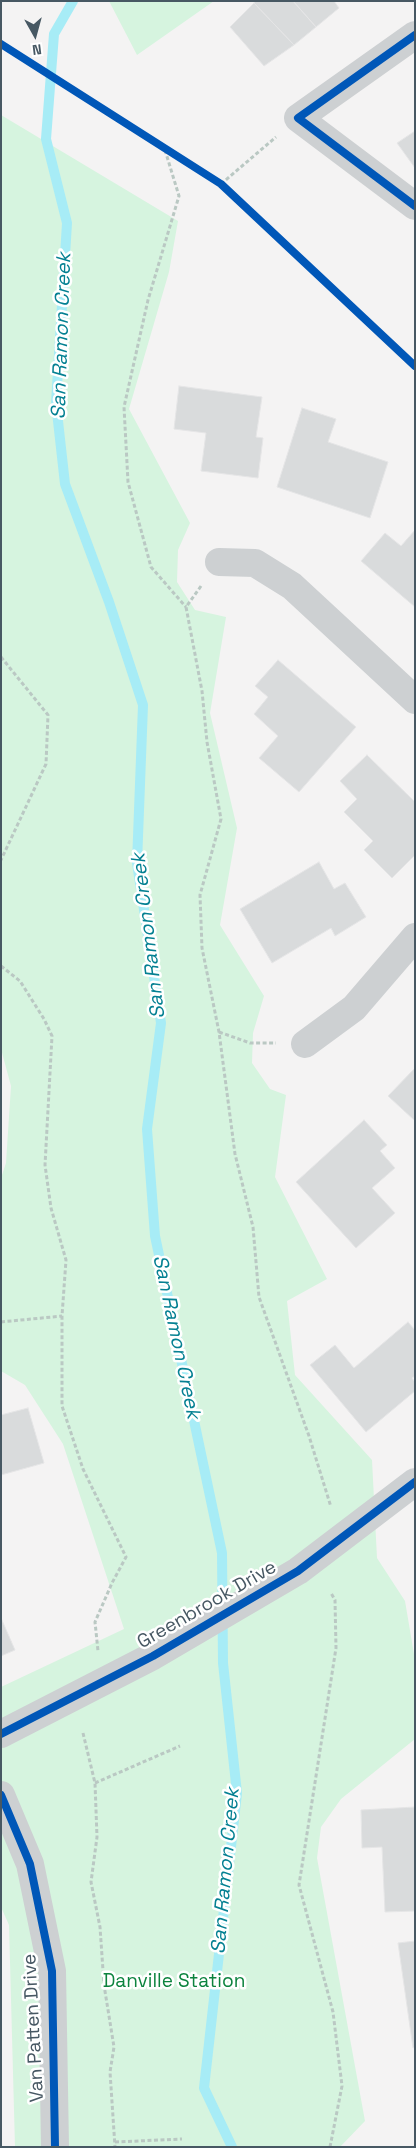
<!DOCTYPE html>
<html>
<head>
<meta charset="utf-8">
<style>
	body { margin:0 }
	#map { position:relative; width:416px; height:2148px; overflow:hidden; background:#f4f3f3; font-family:"Space Grotesk",sans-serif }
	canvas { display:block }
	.frame { position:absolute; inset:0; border:2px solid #475863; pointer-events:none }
	.north { position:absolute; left:10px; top:10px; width:50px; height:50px; -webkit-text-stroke:4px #fff; paint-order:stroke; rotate:173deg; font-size:14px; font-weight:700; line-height:20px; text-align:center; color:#475863 }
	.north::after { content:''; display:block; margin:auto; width:18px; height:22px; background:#475863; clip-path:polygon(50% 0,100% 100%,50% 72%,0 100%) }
</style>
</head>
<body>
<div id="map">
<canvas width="416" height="2148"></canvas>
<div class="frame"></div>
<div class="north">N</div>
</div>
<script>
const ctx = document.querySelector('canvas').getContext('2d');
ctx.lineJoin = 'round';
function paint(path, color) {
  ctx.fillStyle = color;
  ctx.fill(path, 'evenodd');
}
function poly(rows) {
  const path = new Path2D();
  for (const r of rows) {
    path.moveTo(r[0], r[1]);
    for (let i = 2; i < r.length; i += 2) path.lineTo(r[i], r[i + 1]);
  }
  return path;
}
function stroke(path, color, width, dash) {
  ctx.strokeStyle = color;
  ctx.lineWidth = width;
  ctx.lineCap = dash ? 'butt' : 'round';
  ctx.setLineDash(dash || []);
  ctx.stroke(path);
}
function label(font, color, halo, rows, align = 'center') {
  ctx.font = font + ' "Space Grotesk",sans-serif';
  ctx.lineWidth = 5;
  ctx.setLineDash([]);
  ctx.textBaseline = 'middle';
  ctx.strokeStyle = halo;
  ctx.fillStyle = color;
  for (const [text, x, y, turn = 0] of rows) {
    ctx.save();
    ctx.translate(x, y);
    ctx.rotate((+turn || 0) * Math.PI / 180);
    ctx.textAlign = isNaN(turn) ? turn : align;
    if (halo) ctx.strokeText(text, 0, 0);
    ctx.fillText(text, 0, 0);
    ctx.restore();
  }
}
paint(poly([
	[109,1,214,1,137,55],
	[1,115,178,221,169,272,129,409,190,523,178,550,177,582,195,610,226,617,210,713,237,828,220,925,264,996,253,1033,252,1063,270,1089,286,1095,275,1177,327,1279,287,1301,295,1375,372,1460,377,1558,405,1601,415,1660,415,1739,341,1799,321,1827,317,1858,365,2121,340,2147,15,2147,9,1925,1,1907,1,1687,124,1629,63,1444,25,1385,1,1371,1,1178,6,1163,11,1086,1,1049]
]), '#d6f4df');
stroke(poly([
	[73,1,54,34,46,139,67,223,56,403,65,484,109,602,143,705,137,863,161,1023,147,1129,155,1236,222,1553,223,1663,237,1793,204,2088,232,2147]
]), '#a7ecf6', 10);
const building = poly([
	[256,1,293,1,316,27,294,45,254,3,256,1],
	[293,1,334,1,339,8,316,27,293,1],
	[254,3,294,45,264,66,230,27,254,3],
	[415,131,415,168,397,143,415,131],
	[179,386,262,397,256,437,263,438,258,478,201,471,206,433,174,429,179,386],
	[302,408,336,419,328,442,388,462,370,518,277,487,302,408],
	[415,530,415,607,361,561,385,533,401,546,415,530],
	[278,660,356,727,299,792,259,758,278,736,254,714,268,697,255,686,278,660],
	[367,755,415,802,415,855,392,878,364,850,373,841,344,812,357,799,340,781,367,755],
	[319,862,334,889,345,883,366,917,335,936,331,928,272,963,240,909,319,862],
	[415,1068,415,1118,414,1120,388,1096,415,1068],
	[364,1120,387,1145,380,1151,395,1168,372,1188,395,1213,356,1248,296,1182,364,1120],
	[408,1322,415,1330,415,1376,412,1378,415,1382,415,1391,366,1432,310,1365,335,1345,354,1368,408,1322],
	[28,1408,44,1463,1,1475,1,1415,28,1408],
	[1,1618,15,1650,1,1656,1,1618],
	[415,1807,415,1911,385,1912,382,1847,362,1848,361,1810,415,1807],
	[415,1941,415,2047,413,2048,398,1943,415,1941]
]);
paint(building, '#d9dbdc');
stroke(building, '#e5e5e6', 1);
stroke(poly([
	[165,150,179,196,148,300,124,407,128,482,151,567,186,607],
	[221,184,276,137],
	[201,586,186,607,202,691,207,742,221,819,200,895,202,948,219,1032,235,1154,253,1227,259,1297,309,1436,331,1507],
	[1,657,48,715,46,764,1,860],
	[1,966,20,981,44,1019,52,1036,45,1165,51,1208,66,1260,62,1316,62,1406,83,1469,126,1557,112,1583,95,1622,98,1651],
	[219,1032,250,1043,276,1043],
	[1,1322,62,1316],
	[83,1733,95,1783,97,1837,91,1882,100,1927,104,1985,114,2047,110,2072,115,2147],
	[95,1783,180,1746],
	[115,2142,182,2139],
	[330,2147,342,2086,333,2012,299,1885,336,1648,335,1600,331,1593]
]), '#bac8c3', 3, [4, 2.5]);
stroke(poly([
	[415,35,298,118,415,206],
	[219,562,255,563,292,586,415,700],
	[305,1044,354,1008,415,937],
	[1,1734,153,1656,298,1571,415,1482],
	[1,1795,30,1864,52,1971,55,2147]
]), '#cdd0d2', 28);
stroke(poly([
	[415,35,298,118,415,206],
	[1,44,221,184,415,366],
	[1,1734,153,1656,298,1571,415,1482],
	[1,1795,30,1864,52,1971,55,2147]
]), '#0057b8', 8);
label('19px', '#475863', '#fff', [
	["Greenbrook Drive",207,1605,-30],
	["Van Patten Drive",34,2028,-93]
]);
label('19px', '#0c833e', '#fff', [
	["Danville Station",174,1982]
]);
label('italic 20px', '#048092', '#fff', [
	["San Ramon Creek",62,336,-88],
	["San Ramon Creek",149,936,-97],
	["San Ramon Creek",176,1337,78],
	["San Ramon Creek",226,1871,-85]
]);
</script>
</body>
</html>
